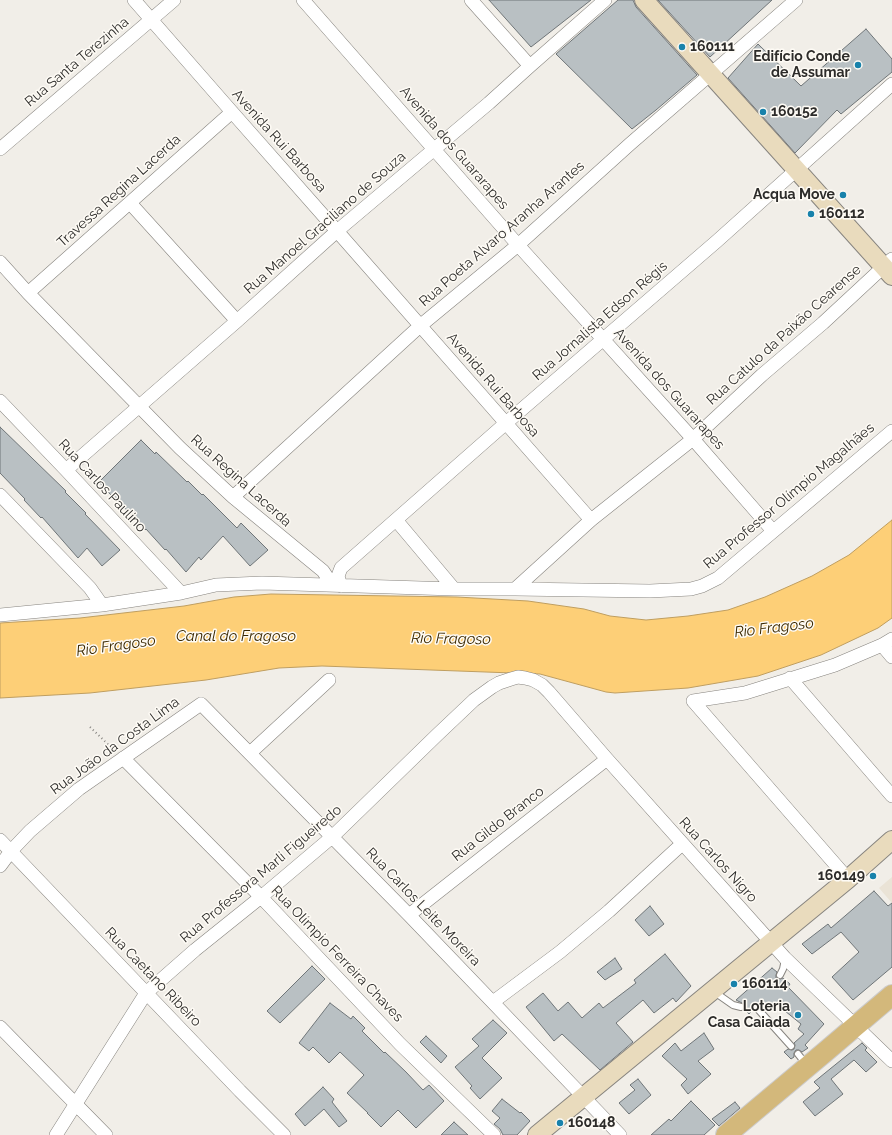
<!DOCTYPE html>
<html>
<head>
<meta charset="utf-8">
<style>
	body { margin:0 }
	canvas { display:block; background:#f1eee8 }
</style>
</head>
<body>
<canvas width="892" height="1135"></canvas>
<script>
const ctx = document.querySelector('canvas').getContext('2d');
ctx.lineJoin = 'round';
function paint(path, color) {
  ctx.fillStyle = color;
  ctx.fill(path, 'evenodd');
}
function poly(rows) {
  const path = new Path2D();
  for (const r of rows) {
    path.moveTo(r[0], r[1]);
    for (let i = 2; i < r.length; i += 2) path.lineTo(r[i], r[i + 1]);
  }
  return path;
}
function stroke(path, color, width, dash) {
  ctx.strokeStyle = color;
  ctx.lineWidth = width;
  ctx.lineCap = dash ? 'butt' : 'round';
  ctx.setLineDash(dash || []);
  ctx.stroke(path);
}
function label(font, color, halo, rows, align = 'center') {
  ctx.font = font + ' Raleway,sans-serif';
  ctx.lineWidth = 3;
  ctx.setLineDash([]);
  ctx.textBaseline = 'middle';
  ctx.strokeStyle = halo;
  ctx.fillStyle = color;
  for (const [text, x, y, turn = 0] of rows) {
    ctx.save();
    ctx.translate(x, y);
    ctx.rotate((+turn || 0) * Math.PI / 180);
    ctx.textAlign = isNaN(turn) ? turn : align;
    if (halo) ctx.strokeText(text, 0, 0);
    ctx.fillText(text, 0, 0);
    ctx.restore();
  }
}
paint(poly([
	[892,877,892,903,879,888]
]), '#eae3d6');
const water = poly([
	[892,520,892,618,878,628,821,655,758,676,688,688,615,693,606,692,540,674,322,666,279,668,206,680,90,693,0,698,0,623,80,618,184,606,234,597,271,594,457,597,528,601,584,609,610,616,646,620,688,616,728,610,765,597,812,576,849,555,892,520]
]);
paint(water, '#fdcf77');
stroke(water, '#bf9e60', 1);
const building = poly([
	[489,0,591,0,531,47,489,0],
	[618,0,633,0,636,7,697,75,656,110,632,129,556,54,618,0],
	[658,0,772,0,710,57,658,0],
	[866,29,892,59,892,72,841,114,837,110,795,153,728,78,758,44,801,86,866,29],
	[0,427,66,491,65,492,86,513,85,514,120,550,102,566,87,548,78,558,42,517,41,518,24,500,25,499,0,473,0,427],
	[141,440,155,454,156,452,187,482,188,481,202,495,203,494,237,528,241,523,268,550,250,566,223,536,201,560,199,557,186,572,166,549,165,550,146,529,145,530,123,506,122,507,99,482,141,440],
	[874,891,888,906,892,903,892,967,853,1000,832,977,859,952,841,932,812,954,802,944,828,924,831,928,874,891],
	[650,906,664,924,649,936,635,920,650,906],
	[665,954,691,986,676,1002,673,998,654,1013,643,1000,616,1023,633,1042,600,1070,562,1034,554,1041,526,1007,543,993,558,1011,568,1002,582,1018,599,1003,603,1008,636,983,634,980,665,954],
	[615,958,622,969,605,980,597,972,615,958],
	[312,966,325,979,280,1023,267,1011,312,966],
	[772,968,777,972,776,975,776,978,780,979,783,978,790,984,788,987,824,1024,805,1045,808,1048,802,1052,799,1050,796,1050,794,1053,794,1057,791,1059,784,1052,788,1049,792,1050,794,1049,795,1045,794,1043,804,1034,798,1029,801,1024,774,1002,769,1007,762,1001,759,1004,755,1003,752,1006,753,1010,749,1014,745,1010,745,1006,744,1004,736,1000,772,968],
	[330,1003,351,1019,353,1016,365,1028,362,1031,384,1053,385,1052,406,1072,423,1090,429,1085,444,1101,416,1128,398,1110,381,1127,367,1113,368,1113,347,1093,364,1075,340,1052,329,1063,313,1047,309,1051,299,1043,330,1003],
	[493,1020,507,1033,482,1058,502,1078,480,1099,470,1088,472,1086,455,1067,479,1046,472,1039,493,1020],
	[704,1033,714,1049,698,1061,711,1074,688,1094,681,1085,687,1079,662,1056,675,1043,681,1051,704,1033],
	[426,1036,447,1056,441,1063,420,1042,426,1036],
	[862,1043,867,1048,865,1050,877,1062,866,1072,854,1060,831,1079,843,1094,815,1116,803,1102,820,1088,814,1082,862,1043],
	[638,1079,651,1095,629,1114,619,1103,635,1090,630,1085,638,1079],
	[323,1087,334,1099,332,1102,347,1121,339,1127,324,1109,305,1126,295,1114,323,1087],
	[502,1099,520,1113,521,1112,530,1121,517,1135,503,1135,500,1129,494,1124,500,1118,492,1111,502,1099],
	[691,1101,715,1125,704,1135,651,1135,669,1119,671,1121,691,1101],
	[735,1102,740,1108,719,1126,712,1119,735,1102],
	[454,1122,468,1135,441,1135,454,1122]
]);
paint(building, '#b9c0c3');
stroke(building, '#6f7578', 1);
const lane = poly([
	[780,975,783,969,785,959],
	[713,991,733,1005,741,1007],
	[756,1007,791,1046],
	[798,1054,806,1064]
]);
const street = poly([
	[134,0,232,112,337,231,591,520],
	[303,0,518,245,693,439,773,531],
	[471,0,530,66],
	[0,149,174,0],
	[130,203,237,321],
	[0,262,28,293,180,448,233,497,323,571,327,577,326,585],
	[28,293,232,112],
	[0,401,66,470,181,593],
	[66,470,237,321,337,231,489,103,530,66,605,0],
	[0,495,90,588,102,605],
	[233,497,420,326,518,245,630,144,796,0],
	[396,520,454,589],
	[341,586,338,576,341,568,506,423,717,241,892,84],
	[515,589,591,520,693,439,762,375,823,323,892,259],
	[0,615,102,605,181,593,216,585,262,583,454,589,515,589,650,591,691,589,702,586,718,578,892,431],
	[882,645,892,657],
	[790,678,892,796],
	[693,701,848,879],
	[693,701,745,693,835,665,882,645,892,639],
	[250,753,329,680],
	[123,758,261,897,400,1044,494,1135],
	[0,840,240,1091,284,1135],
	[0,866,11,851,30,831,79,789,201,704,409,915,620,1135],
	[409,915,607,759],
	[493,1002,560,952,609,911,682,844],
	[0,1027,106,1135],
	[56,1135,146,993,195,950,261,897,332,837,437,735,474,700,492,687,499,683,511,679,518,677,525,678,533,680,542,685,549,692,607,759,785,958,892,1061]
]);
const secondary = poly([
	[644,0,892,276],
	[537,1135,848,879,892,840]
]);
const primary = poly([
	[726,1135,825,1052,892,995]
]);
stroke(lane, '#87847f', 8);
stroke(street, '#87847f', 14);
stroke(secondary, '#87847f', 20);
stroke(primary, '#cdcccc', 22);
stroke(poly([
	[90,727,115,751]
]), '#8a8884', 2, [1, 3]);
stroke(lane, '#fff', 6);
stroke(street, '#fff', 13);
stroke(secondary, '#e9dbbd', 18);
stroke(primary, '#d3b87b', 20);
for (const [x, y, r, color] of [
	[682,47,4,"#1882ab"],
	[858,65,4,"#1882ab"],
	[763,112,4,"#1882ab"],
	[843,195,4,"#1882ab"],
	[811,214,4,"#1882ab"],
	[873,876,4,"#1882ab"],
	[734,984,4,"#1882ab"],
	[798,1015,4,"#1882ab"],
	[560,1123,4,"#1882ab"]
]) {
  const dot = new Path2D();
  dot.arc(x, y, r, 0, 2 * Math.PI);
  ctx.fillStyle = color;
  ctx.fill(dot);
  stroke(dot, '#fefbf5', 1.5);
}
label('bold 14px', '#2d2c2a', '#fefbf5', [
	["160111",690,47],
	["Edifício Conde",850,57,"right"],
	["de Assumar",850,73,"right"],
	["160152",771,112],
	["Acqua Move",835,195,"right"],
	["160112",819,214],
	["160149",865,876,"right"],
	["160114",742,984],
	["Loteria",790,1007,"right"],
	["Casa Caiada",790,1023,"right"],
	["160148",568,1123]
], 'left');
label('14px', '#2d2c2a', '#fefbf5', [
	["Rua Santa Terezinha",77,62,-40],
	["Avenida Rui Barbosa",279,141,48],
	["Avenida dos Guararapes",454,148,49],
	["Travessa Regina Lacerda",119,191,-42],
	["Rua Manoel Graciliano de Souza",325,223,-41],
	["Rua Poeta Alvaro Aranha Arantes",502,234,-41],
	["Rua Jornalista Edson Régis",600,321,-41],
	["Rua Catulo da Paixão Cearense",784,335,-42],
	["Avenida Rui Barbosa",493,385,49],
	["Avenida dos Guararapes",669,389,48],
	["Rua Regina Lacerda",241,481,42],
	["Rua Carlos Paulino",102,486,47],
	["Rua Professor Olímpio Magalhães",789,496,-40],
	["Rua João da Costa Lima",115,746,-36],
	["Rua Gildo Branco",498,824,-38],
	["Rua Carlos Nigro",718,860,48],
	["Rua Professora Marli Figueiredo",261,874,-40],
	["Rua Carlos Leite Moreira",423,907,46],
	["Rua Olímpio Ferreira Chaves",337,954,46],
	["Rua Caetano Ribeiro",153,977,46]
]);
label('italic 15px', '#3a2801', '#fefbf5', [
	["Rio Fragoso",774,628,-7],
	["Canal do Fragoso",236,636],
	["Rio Fragoso",451,639,1],
	["Rio Fragoso",116,646,-8]
]);
</script>
</body>
</html>
